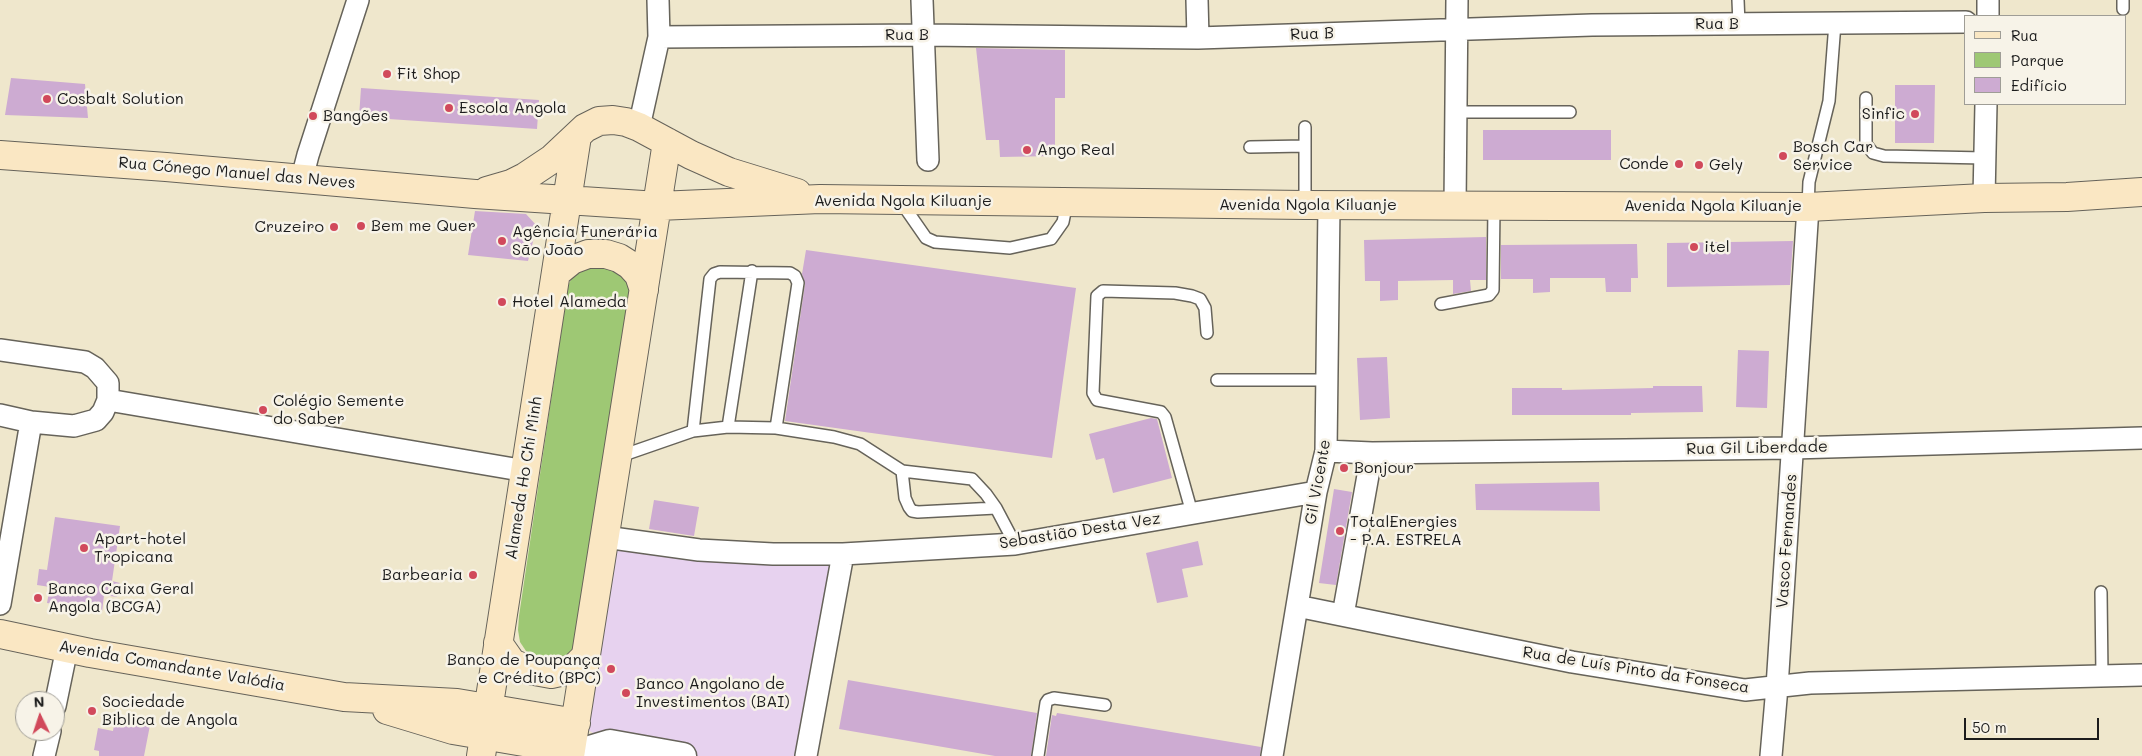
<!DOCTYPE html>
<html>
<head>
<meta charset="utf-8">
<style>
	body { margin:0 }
	#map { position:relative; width:2142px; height:756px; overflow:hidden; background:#efe7cc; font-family:Mali,sans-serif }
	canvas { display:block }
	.legend { position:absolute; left:1964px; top:15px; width:162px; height:90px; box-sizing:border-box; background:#f7f3e8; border:1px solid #9f9d96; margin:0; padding:6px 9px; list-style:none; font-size:15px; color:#1c1c1c }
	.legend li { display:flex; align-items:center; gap:10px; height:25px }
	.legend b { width:25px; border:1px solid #9f9d96 }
	.north { position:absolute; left:15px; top:691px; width:50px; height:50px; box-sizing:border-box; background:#f7f3e8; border:1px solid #9f9d96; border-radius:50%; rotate:356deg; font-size:14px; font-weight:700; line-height:20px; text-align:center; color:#1c1c1c }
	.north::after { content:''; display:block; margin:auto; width:18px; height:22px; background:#d1495b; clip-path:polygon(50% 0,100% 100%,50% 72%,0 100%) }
	.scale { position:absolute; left:1964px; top:718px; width:135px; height:22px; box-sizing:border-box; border:2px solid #1c1c1c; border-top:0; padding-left:6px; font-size:15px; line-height:18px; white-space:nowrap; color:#1c1c1c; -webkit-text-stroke:4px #f7f3e8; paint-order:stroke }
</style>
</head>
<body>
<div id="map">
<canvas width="2142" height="756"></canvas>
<ul class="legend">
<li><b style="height:6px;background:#fae7c3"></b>Rua</li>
<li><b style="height:14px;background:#9ec874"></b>Parque</li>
<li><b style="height:14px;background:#cdabd2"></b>Edifício</li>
</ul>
<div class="north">N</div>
<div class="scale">50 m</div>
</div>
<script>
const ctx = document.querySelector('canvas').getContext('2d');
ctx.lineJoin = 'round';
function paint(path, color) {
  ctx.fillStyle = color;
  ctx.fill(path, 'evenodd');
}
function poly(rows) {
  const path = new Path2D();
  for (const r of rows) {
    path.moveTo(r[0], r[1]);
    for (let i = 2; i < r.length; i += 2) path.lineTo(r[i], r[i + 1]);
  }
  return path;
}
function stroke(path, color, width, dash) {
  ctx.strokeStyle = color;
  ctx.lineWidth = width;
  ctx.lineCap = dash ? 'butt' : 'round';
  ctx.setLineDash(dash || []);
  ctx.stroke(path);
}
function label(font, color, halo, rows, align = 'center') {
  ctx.font = font + ' Mali,sans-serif';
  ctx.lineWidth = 5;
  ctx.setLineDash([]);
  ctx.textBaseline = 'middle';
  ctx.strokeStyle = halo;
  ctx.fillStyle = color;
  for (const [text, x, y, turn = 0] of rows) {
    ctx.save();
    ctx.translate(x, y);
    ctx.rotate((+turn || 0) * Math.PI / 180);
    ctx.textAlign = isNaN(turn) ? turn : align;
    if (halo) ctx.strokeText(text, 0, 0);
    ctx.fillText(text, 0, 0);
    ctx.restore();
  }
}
paint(poly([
	[605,537,843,554,806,756,683,756,610,743,576,723]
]), '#e7d2ef');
paint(poly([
	[608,265,624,276,632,297,581,641,567,658,556,662,535,659,526,651,520,642,518,630,519,616,568,286,573,275,580,269]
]), '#9ec874');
paint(poly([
	[976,48,1065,50,1065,98,1055,98,1055,156,1000,157,999,140,986,140],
	[11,78,85,84,88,118,5,115],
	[1895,85,1935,85,1934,143,1895,143],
	[361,88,539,100,537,129,359,117],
	[1483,130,1611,130,1611,160,1483,160],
	[475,211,526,214,537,226,528,261,468,255],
	[1486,237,1486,280,1470,280,1471,291,1453,294,1453,280,1398,281,1398,300,1380,301,1380,281,1365,281,1364,240],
	[1793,241,1790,285,1667,287,1667,243],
	[1637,244,1638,278,1631,278,1631,292,1606,292,1605,278,1550,278,1550,292,1533,293,1533,279,1501,279,1501,245],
	[806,250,1076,288,1052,458,785,421,805,284,802,274],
	[1738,350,1769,351,1767,408,1736,407],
	[1387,357,1390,418,1360,420,1357,358],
	[1653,386,1702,386,1703,412,1631,413,1631,415,1512,415,1512,388,1562,388,1562,390,1653,388],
	[1151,418,1157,419,1172,478,1113,493,1104,458,1096,460,1089,434],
	[1599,482,1600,511,1476,510,1475,484],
	[1334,489,1352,492,1336,585,1319,583],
	[654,500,699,507,694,536,649,529],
	[55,517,120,526,112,581,120,583,117,597,104,595,102,612,47,603,50,587,37,585,39,569,47,570],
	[1198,541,1203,565,1182,569,1188,597,1157,603,1146,553],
	[848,680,1037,713,1031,756,995,756,839,729],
	[1057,713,1261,747,1260,756,1046,756,1052,715,1056,716],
	[116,714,151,720,144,756,99,756,99,751,94,750,98,728,113,731]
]), '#cdabd2');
const service = poly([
	[1738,0,1739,24],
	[2123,0,2123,9],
	[1866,98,1866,144,1873,153,1884,156,1985,158],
	[1456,112,1570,112],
	[1305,127,1305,205],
	[1250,147,1305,146],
	[901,202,926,238,935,242,1010,248,1051,239,1063,222,1067,202],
	[1808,207,1809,182,1829,101,1835,23],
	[1441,304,1489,295,1493,290,1494,206],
	[1217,380,1327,380],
	[728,427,752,271],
	[693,431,710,279,714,274,720,272,790,273,795,276,798,283,776,428],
	[618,457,693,431,728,427,776,428,834,437,860,444,902,471,972,479,986,494,996,508,1015,544],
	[902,471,905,498,909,507,912,511,918,512,996,508],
	[1192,513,1165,417,1161,412,1097,400,1093,393,1097,296,1103,291,1175,293,1192,296,1200,299,1205,308,1207,333],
	[2101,592,2102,676],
	[1038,756,1046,703,1048,700,1054,698,1105,705]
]);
const minor = poly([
	[922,0,928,160],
	[1197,0,1198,38],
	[1988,16,1988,0],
	[659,37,923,35,1198,38,1592,25,1966,22],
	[639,127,659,37,658,0],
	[302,178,308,155,358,0],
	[1984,198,1986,104],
	[1455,206,1457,0],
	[0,350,85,362,95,368,108,383,108,400,103,412,96,420,74,426,31,422,0,415],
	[108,400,526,471],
	[1326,451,1372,453,1793,448,2142,438],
	[605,537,699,550,773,554,843,554,1015,544,1316,492],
	[0,604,31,422],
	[1297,606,1572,662,1745,690,1810,683,2142,675],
	[1343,615,1372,453],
	[55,706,67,648],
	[44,756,50,731],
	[806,756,843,554],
	[1272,756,1316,492,1326,451,1329,205],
	[1771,756,1777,687,1808,207]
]);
const tertiary = poly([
	[571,750,590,749,610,743,683,756]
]);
const secondary = poly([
	[0,155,166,167,475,194,658,206,820,199,1305,205,1808,207,1984,198,2067,197,2142,192],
	[487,191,511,184,525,177,552,159,585,128,599,121,613,120,626,122,639,127,691,155,729,172,797,193],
	[556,273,572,260,588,254,606,254,619,258,630,265,639,275,644,290],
	[0,634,90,653,344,697,457,703,576,723],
	[498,643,512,663,529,670,551,674,573,669,585,657],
	[387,710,453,730,571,750],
	[481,756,577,136],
	[570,756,667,142]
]);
stroke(service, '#66635a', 14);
stroke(minor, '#66635a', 24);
stroke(tertiary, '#66635a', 29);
stroke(secondary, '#66635a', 30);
stroke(service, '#fff', 11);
stroke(minor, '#fff', 21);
stroke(tertiary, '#fff', 26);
stroke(secondary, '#fae7c3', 28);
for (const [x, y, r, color] of [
	[387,74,5,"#d1495b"],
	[47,99,5,"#d1495b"],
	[449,108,5,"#d1495b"],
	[1915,114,5,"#d1495b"],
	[313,116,5,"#d1495b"],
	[1027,150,5,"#d1495b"],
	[1783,156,5,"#d1495b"],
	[1679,164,5,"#d1495b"],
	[1699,165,5,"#d1495b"],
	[361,226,5,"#d1495b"],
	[334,227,5,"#d1495b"],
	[502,241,5,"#d1495b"],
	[1694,247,5,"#d1495b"],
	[502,302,5,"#d1495b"],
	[263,410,5,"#d1495b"],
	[1344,468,5,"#d1495b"],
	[1340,531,5,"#d1495b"],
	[84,548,5,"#d1495b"],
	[473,575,5,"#d1495b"],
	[38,598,5,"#d1495b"],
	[611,669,5,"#d1495b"],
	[626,693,5,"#d1495b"],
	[92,711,5,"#d1495b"]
]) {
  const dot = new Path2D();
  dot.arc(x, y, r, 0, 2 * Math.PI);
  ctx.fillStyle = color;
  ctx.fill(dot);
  stroke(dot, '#f7f3e8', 2);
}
label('16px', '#1c1c1c', '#f7f3e8', [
	["Rua B",1717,24],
	["Rua B",1312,34,-2],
	["Rua B",907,35],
	["Rua Cónego Manuel das Neves",237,173,5],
	["Avenida Ngola Kiluanje",903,201],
	["Avenida Ngola Kiluanje",1308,205],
	["Avenida Ngola Kiluanje",1713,206],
	["Rua Gil Liberdade",1757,448,-1],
	["Alameda Ho Chi Minh",524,478,-81],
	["Gil Vicente",1318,482,-80],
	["Sebastião Desta Vez",1080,531,-9],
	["Vasco Fernandes",1787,541,-86],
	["Avenida Comandante Valódia",172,666,10],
	["Rua de Luís Pinto da Fonseca",1636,670,9]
]);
label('16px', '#1c1c1c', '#f7f3e8', [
	["Fit Shop",397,74],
	["Cosbalt Solution",57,99],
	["Escola Angola",459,108],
	["Sinfic",1905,114,"right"],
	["Bangões",323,116],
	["Bosch Car",1793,147],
	["Service",1793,165],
	["Ango Real",1037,150],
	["Conde",1669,164,"right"],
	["Gely",1709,165],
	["Bem me Quer",371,226],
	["Cruzeiro",324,227,"right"],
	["Agência Funerária",512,232],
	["São João",512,250],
	["itel",1704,247],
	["Hotel Alameda",512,302],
	["Colégio Semente",273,401],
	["do Saber",273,419],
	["Bonjour",1354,468],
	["TotalEnergies",1350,522],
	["- P.A. ESTRELA",1350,540],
	["Apart-hotel",94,539],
	["Tropicana",94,557],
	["Barbearia",463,575,"right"],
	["Banco Caixa Geral",48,589],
	["Angola (BCGA)",48,607],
	["Banco de Poupança",601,660,"right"],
	["e Crédito (BPC)",601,678,"right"],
	["Banco Angolano de",636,684],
	["Investimentos (BAI)",636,702],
	["Sociedade",102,702],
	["Biblica de Angola",102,720]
], 'left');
</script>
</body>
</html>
